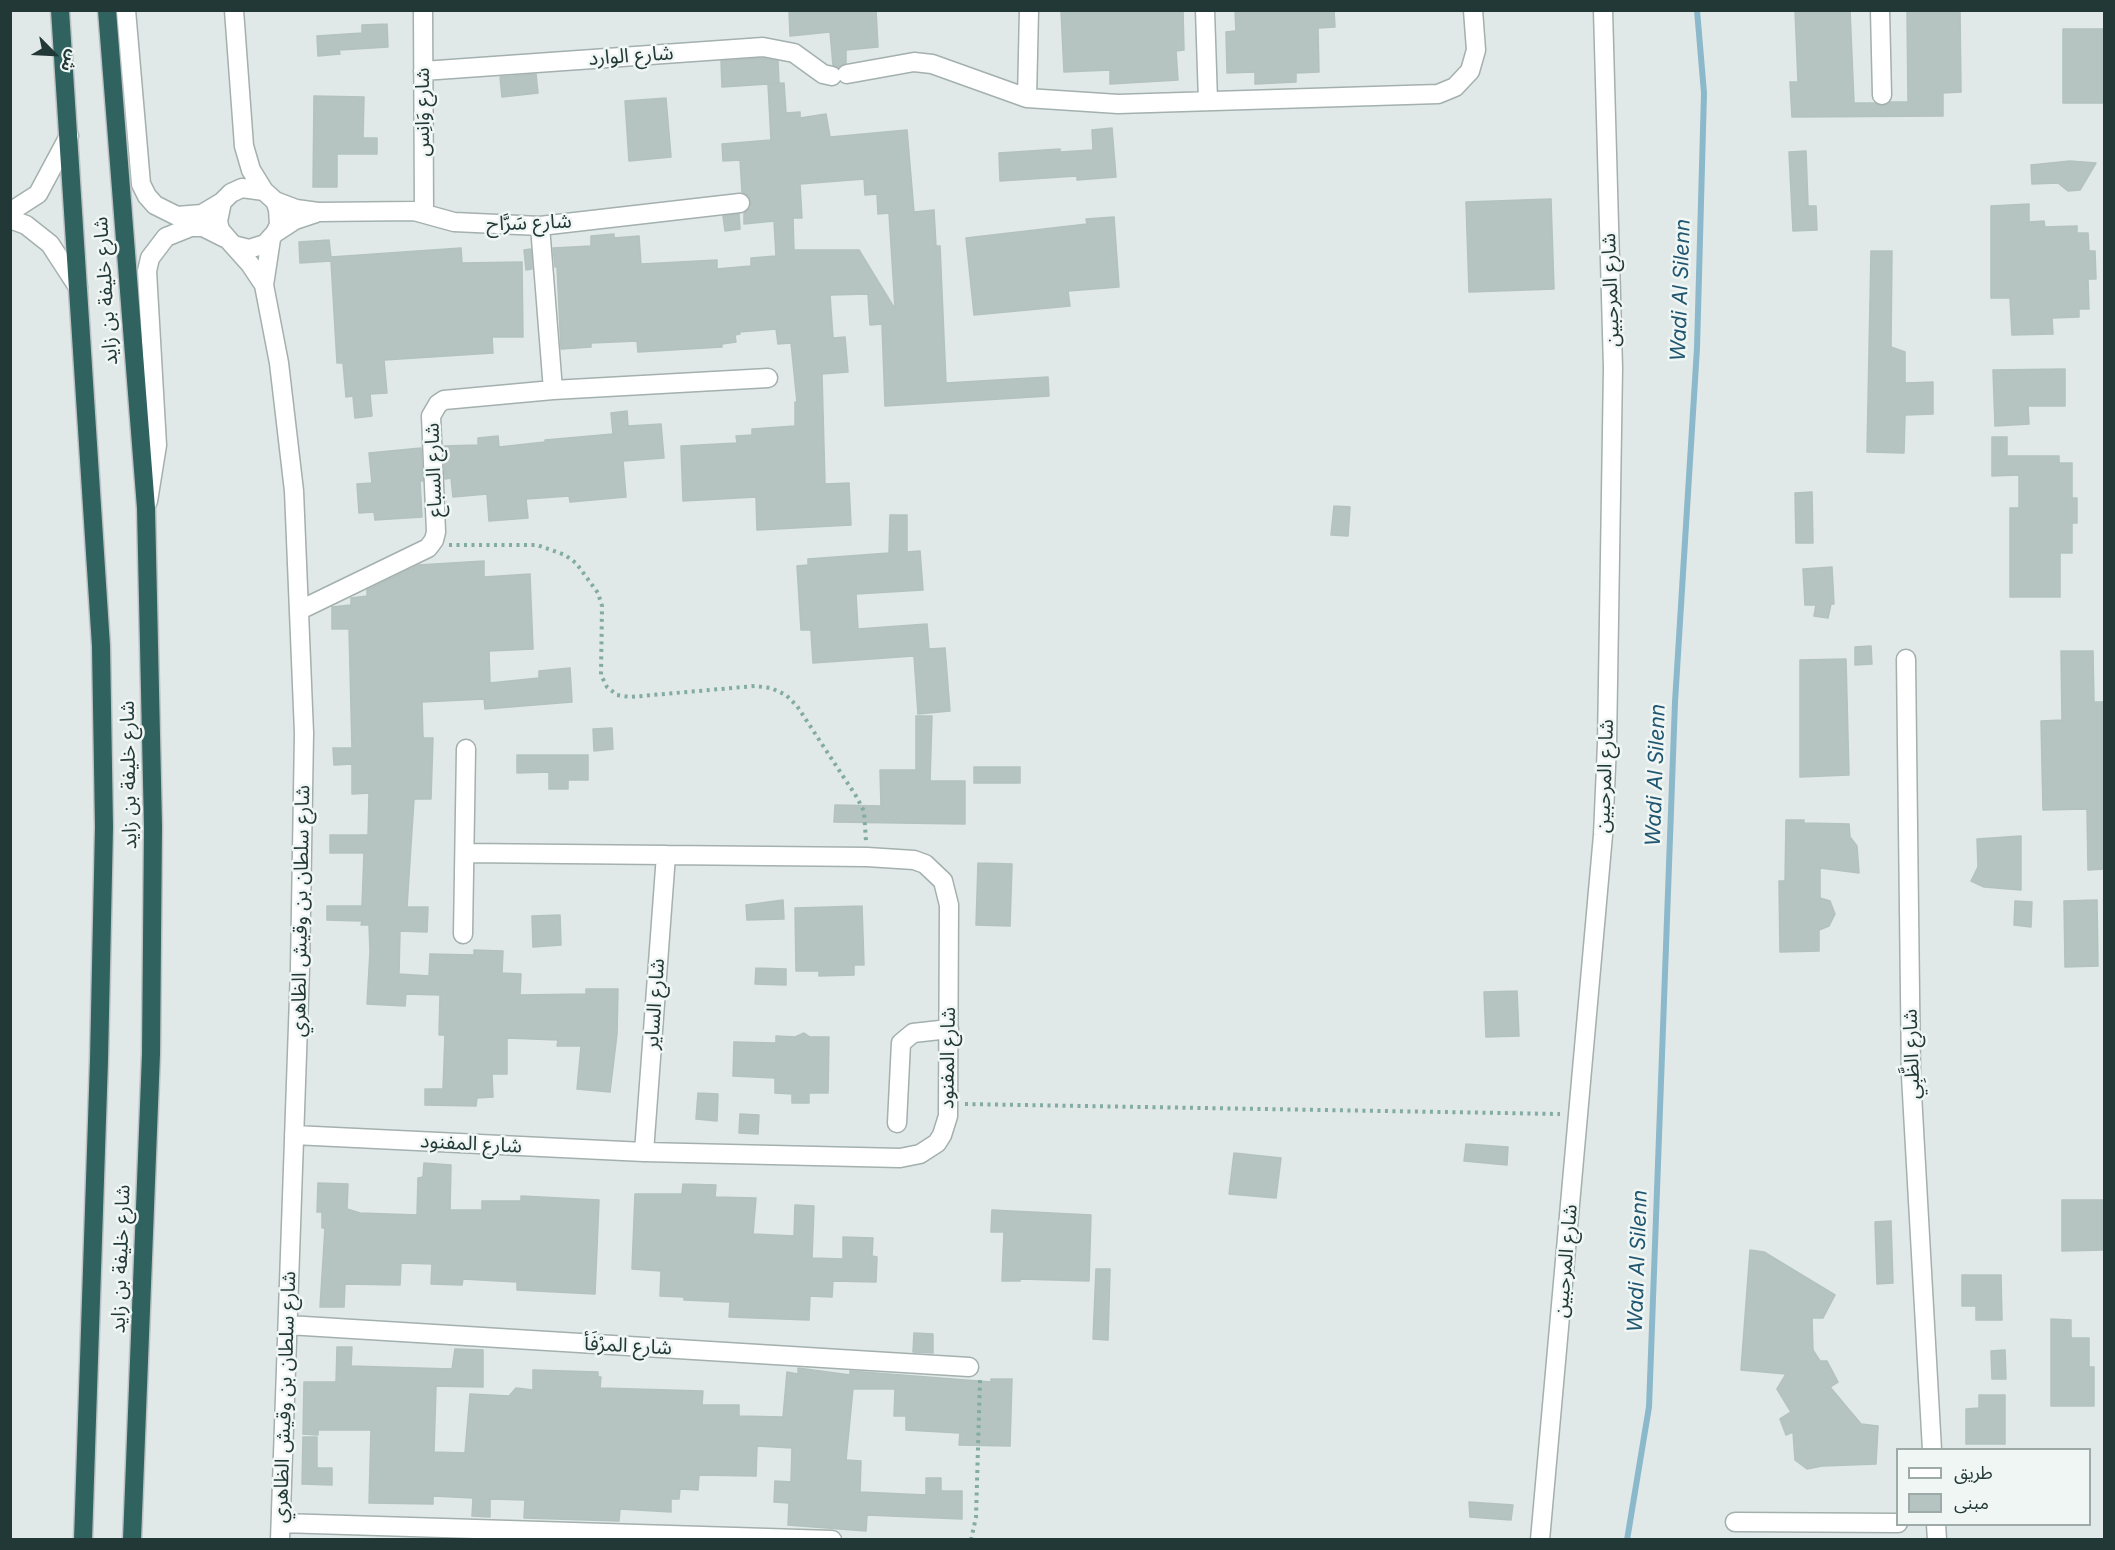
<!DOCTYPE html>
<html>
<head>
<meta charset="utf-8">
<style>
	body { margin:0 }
	#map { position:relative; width:2115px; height:1550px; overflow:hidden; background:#e0e9e7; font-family:Inter,"Noto Sans Arabic",sans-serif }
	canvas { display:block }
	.frame { position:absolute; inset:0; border:12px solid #223836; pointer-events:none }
	.legend { position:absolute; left:1896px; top:1448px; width:195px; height:78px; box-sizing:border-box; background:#f0f6f4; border:2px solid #9eaaa8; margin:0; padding:8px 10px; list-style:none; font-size:18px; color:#223836 }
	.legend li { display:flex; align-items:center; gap:12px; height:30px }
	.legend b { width:30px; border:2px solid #9eaaa8 }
	.north { position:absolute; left:24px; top:24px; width:60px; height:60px; -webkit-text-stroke:4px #f0f6f4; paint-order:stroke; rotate:114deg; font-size:16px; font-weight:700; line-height:24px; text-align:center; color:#223836 }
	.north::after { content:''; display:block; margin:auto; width:21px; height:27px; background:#223836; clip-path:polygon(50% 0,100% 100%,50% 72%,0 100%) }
</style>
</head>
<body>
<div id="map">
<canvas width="2115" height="1550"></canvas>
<div class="frame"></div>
<ul class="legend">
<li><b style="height:8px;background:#fff"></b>طريق</li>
<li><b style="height:16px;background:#b5c4c0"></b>مبنى</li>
</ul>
<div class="north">ش</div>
</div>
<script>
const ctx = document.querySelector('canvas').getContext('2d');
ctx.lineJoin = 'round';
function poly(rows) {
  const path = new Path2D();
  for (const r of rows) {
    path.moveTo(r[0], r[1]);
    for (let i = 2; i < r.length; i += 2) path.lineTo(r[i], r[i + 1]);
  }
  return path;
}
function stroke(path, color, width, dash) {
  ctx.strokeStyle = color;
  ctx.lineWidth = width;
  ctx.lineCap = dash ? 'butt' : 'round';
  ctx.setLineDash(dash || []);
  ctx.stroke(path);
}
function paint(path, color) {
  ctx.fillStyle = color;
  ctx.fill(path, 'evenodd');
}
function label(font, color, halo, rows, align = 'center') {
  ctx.font = font + ' Inter,"Noto Sans Arabic",sans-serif';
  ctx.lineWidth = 5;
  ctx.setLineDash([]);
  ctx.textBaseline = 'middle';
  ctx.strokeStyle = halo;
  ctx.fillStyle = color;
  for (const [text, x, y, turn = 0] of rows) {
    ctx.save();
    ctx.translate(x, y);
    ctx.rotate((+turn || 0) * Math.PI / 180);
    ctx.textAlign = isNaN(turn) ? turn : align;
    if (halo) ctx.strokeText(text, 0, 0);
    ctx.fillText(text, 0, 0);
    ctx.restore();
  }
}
stroke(poly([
	[1627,1540,1649,1407,1675,702,1697,348,1704,93,1697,10]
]), '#8bb8cb', 6);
const building = poly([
	[789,10,876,10,878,47,846,50,846,63,838,67,833,65,830,32,790,36,789,10],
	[1061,10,1183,10,1184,50,1176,51,1178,80,1110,84,1110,70,1064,72,1061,10],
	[1235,10,1334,10,1335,27,1318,28,1319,72,1296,73,1296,82,1255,84,1255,72,1227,73,1226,32,1236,31,1235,10],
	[1795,10,1850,10,1854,103,1874,103,1882,106,1890,102,1908,102,1907,10,1960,10,1961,92,1943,93,1943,116,1792,117,1790,82,1798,82,1795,10],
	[387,24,388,47,339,50,340,54,318,56,317,36,362,33,362,25,387,24],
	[2063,29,2104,29,2104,103,2063,103,2063,29],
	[762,58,778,61,779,83,771,84,784,83,786,113,800,112,800,118,826,114,830,137,907,130,914,212,934,210,936,246,940,246,946,383,1048,377,1049,396,885,406,882,324,870,325,868,294,830,295,833,338,845,337,848,372,822,374,825,484,849,483,851,525,757,530,756,497,683,501,681,446,737,443,736,436,752,435,752,429,795,426,795,402,797,402,791,343,778,344,776,329,739,332,740,334,735,335,736,342,722,344,722,347,638,352,637,341,591,343,591,347,561,349,557,267,555,267,553,248,591,246,591,236,614,234,614,238,639,236,641,264,717,260,717,269,751,266,751,258,776,256,774,221,744,224,744,213,750,208,751,202,749,196,742,192,740,160,723,161,722,144,771,140,768,84,722,87,721,61,762,58],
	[864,179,865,195,877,194,878,214,889,213,895,309,859,250,794,250,793,218,802,218,800,184,864,179],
	[536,74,538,93,502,97,500,77,536,74],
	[314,96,364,97,363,138,377,138,377,154,337,154,337,187,313,187,314,96],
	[666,98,671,157,629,161,625,101,666,98],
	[1112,128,1116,177,1077,180,1077,176,1000,181,999,153,1060,149,1060,152,1093,150,1092,130,1112,128],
	[1806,151,1808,206,1816,206,1817,230,1793,231,1789,152,1806,151],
	[2070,161,2096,163,2080,190,2068,191,2058,183,2032,184,2031,165,2070,161],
	[1551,199,1554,289,1469,292,1466,202,1551,199],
	[2029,204,2029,222,2044,221,2045,227,2077,226,2077,233,2088,233,2089,251,2095,251,2096,279,2088,279,2089,309,2079,309,2079,317,2052,318,2053,334,2012,335,2010,298,1991,298,1991,206,2029,204],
	[739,214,740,229,725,231,723,216,739,214],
	[1114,217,1119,287,1068,291,1070,306,974,315,966,238,1087,224,1086,219,1114,217],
	[329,240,331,257,461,248,462,263,522,262,523,337,492,337,493,353,384,360,387,393,370,394,372,416,355,418,353,396,346,397,343,363,337,363,331,261,300,263,299,242,329,240],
	[531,249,532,269,526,270,524,250,531,249],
	[1871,251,1892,251,1891,347,1905,352,1905,383,1933,382,1933,414,1905,415,1904,453,1867,452,1871,251],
	[2065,369,2065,406,2028,406,2029,424,1995,426,1993,370,2065,369],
	[627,411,628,426,661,424,664,458,623,461,626,497,570,502,569,496,526,499,528,518,489,521,487,494,453,497,451,478,445,479,444,446,478,445,478,438,498,436,499,447,545,442,545,440,613,434,611,413,627,411],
	[1992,437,2007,437,2007,456,2059,456,2059,463,2072,463,2072,498,2077,498,2077,523,2072,523,2072,553,2060,553,2060,597,2010,597,2010,508,2019,508,2019,475,1992,476,1992,437],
	[421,448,423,481,420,481,422,517,375,520,374,512,359,513,357,484,372,483,369,453,421,448],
	[1812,492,1813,543,1796,543,1795,493,1812,492],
	[1334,506,1350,507,1348,536,1331,535,1334,506],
	[890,515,907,515,907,552,920,551,923,590,856,594,858,629,927,624,929,649,945,648,950,711,918,714,914,656,813,663,811,630,801,630,797,566,808,565,808,559,889,553,890,515],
	[484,561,484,577,530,574,533,649,489,651,490,683,539,678,539,671,570,668,572,702,485,709,484,699,422,702,423,738,433,738,431,799,414,799,407,907,428,907,427,932,400,931,399,974,429,976,430,954,474,955,474,950,503,951,502,973,521,974,520,995,586,994,586,989,618,989,617,1034,610,1092,577,1089,581,1046,557,1046,558,1040,507,1038,507,1074,492,1074,493,1097,477,1098,476,1106,425,1105,425,1089,443,1089,445,1035,439,1035,440,995,406,994,405,1006,367,1004,370,951,369,925,361,925,362,921,327,920,327,906,362,906,364,853,330,853,330,835,368,835,369,793,352,794,352,764,334,765,333,748,352,748,349,629,332,629,332,607,351,605,351,598,367,596,367,590,419,565,484,561],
	[1832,567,1834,604,1831,604,1828,618,1814,616,1816,605,1805,605,1803,569,1832,567],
	[1871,646,1872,664,1855,665,1855,647,1871,646],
	[2061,651,2093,651,2094,702,2104,702,2104,869,2088,870,2087,809,2043,810,2041,721,2062,720,2061,651],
	[1846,659,1849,775,1800,777,1800,660,1846,659],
	[916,716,932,716,930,781,965,781,965,824,834,822,835,805,881,806,880,770,916,770,916,716],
	[612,728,613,749,594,751,593,729,612,728],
	[517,755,588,755,588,780,568,780,568,789,549,789,549,772,517,773,517,755],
	[974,767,1020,767,1020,783,974,783,974,767],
	[1786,820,1804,820,1804,823,1849,824,1850,837,1857,846,1859,873,1820,868,1820,898,1830,901,1835,914,1829,926,1819,930,1819,951,1780,952,1779,881,1785,881,1786,820],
	[2021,836,2021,890,1984,887,1971,881,1978,867,1977,839,2021,836],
	[978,863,1012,864,1010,926,976,925,978,863],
	[783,900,784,919,747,920,746,905,783,900],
	[2097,900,2098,966,2065,967,2064,901,2097,900],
	[2015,901,2032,902,2031,927,2014,925,2015,901],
	[862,906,864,965,854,965,854,975,819,976,819,971,796,971,795,908,862,906],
	[560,915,561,945,533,947,532,916,560,915],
	[756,968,786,969,786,985,755,984,756,968],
	[1517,991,1519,1036,1486,1037,1484,992,1517,991],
	[804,1033,810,1037,829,1037,828,1093,809,1093,809,1103,792,1103,792,1094,775,1093,775,1078,733,1076,734,1042,776,1043,776,1036,795,1037,804,1033],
	[698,1093,718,1094,717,1121,696,1119,698,1093],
	[740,1114,759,1115,758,1134,739,1133,740,1114],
	[1466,1144,1508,1147,1507,1165,1464,1161,1466,1144],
	[1234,1153,1281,1158,1276,1198,1229,1194,1234,1153],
	[424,1163,451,1165,450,1210,482,1210,482,1201,521,1201,521,1196,599,1200,595,1294,517,1290,517,1282,463,1279,462,1285,431,1284,432,1264,401,1263,400,1285,345,1284,344,1307,320,1307,325,1228,322,1228,322,1212,317,1212,318,1183,348,1184,347,1209,360,1213,417,1215,418,1178,423,1177,424,1163],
	[683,1184,716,1185,715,1197,756,1198,753,1234,794,1236,795,1205,814,1206,812,1258,843,1259,843,1237,873,1238,872,1256,877,1257,876,1282,833,1281,832,1297,810,1296,809,1320,729,1317,730,1302,684,1300,684,1297,660,1296,661,1271,632,1269,635,1194,682,1194,683,1184],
	[2062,1200,2104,1200,2104,1250,2062,1251,2062,1200],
	[992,1210,1091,1215,1089,1281,1020,1279,1020,1281,1002,1281,1004,1232,991,1232,992,1210],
	[1891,1221,1893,1283,1877,1284,1875,1222,1891,1221],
	[1750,1250,1764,1252,1835,1295,1823,1318,1812,1318,1813,1350,1820,1361,1827,1361,1838,1382,1830,1387,1861,1424,1878,1426,1876,1464,1822,1466,1807,1469,1795,1460,1793,1432,1786,1435,1780,1419,1791,1412,1777,1389,1786,1374,1741,1370,1750,1250],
	[1096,1269,1110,1269,1108,1340,1093,1339,1096,1269],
	[1962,1275,2001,1275,2002,1320,1976,1320,1976,1306,1962,1306,1962,1275],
	[2051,1319,2071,1320,2071,1338,2089,1338,2089,1367,2094,1367,2094,1406,2051,1406,2051,1319],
	[914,1333,933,1334,933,1353,913,1352,914,1333],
	[337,1347,352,1347,351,1366,452,1369,455,1349,483,1350,483,1387,436,1386,434,1452,465,1453,470,1394,509,1396,516,1388,533,1390,533,1370,598,1372,598,1377,601,1377,600,1388,703,1391,702,1405,739,1405,739,1416,783,1417,787,1372,798,1374,798,1368,850,1375,850,1371,991,1382,991,1379,1012,1379,1010,1446,959,1445,960,1433,906,1430,906,1416,894,1416,895,1389,853,1389,846,1460,861,1461,860,1492,926,1495,926,1478,941,1478,941,1491,962,1491,962,1519,867,1515,866,1531,788,1525,789,1503,774,1502,775,1481,791,1482,792,1448,757,1446,756,1476,699,1475,698,1490,680,1489,679,1499,671,1499,671,1512,620,1509,619,1521,524,1518,525,1500,490,1499,490,1517,472,1516,473,1498,433,1496,433,1504,369,1503,371,1430,318,1430,318,1435,303,1434,304,1382,336,1382,337,1347],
	[2005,1350,2006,1379,1992,1379,1991,1351,2005,1350],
	[1979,1395,2005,1395,2005,1444,1966,1444,1966,1409,1979,1408,1979,1395],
	[303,1437,317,1437,317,1468,332,1468,332,1485,302,1484,303,1437],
	[1469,1502,1513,1505,1511,1520,1470,1517,1469,1502]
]);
paint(building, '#b5c4c0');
stroke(building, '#b3c2be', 1.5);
const minor = poly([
	[126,10,141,184,147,196,155,205,177,216,202,214,222,202],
	[234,10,244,146,251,170,264,191],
	[423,10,424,213],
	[1205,10,1208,101],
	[1880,10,1882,95],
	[423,71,763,47,794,53,823,74,832,76],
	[847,74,914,62,932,64,1027,98,1118,104,1438,94,1455,87,1470,71,1476,50,1473,10],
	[1027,98,1029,10],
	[275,201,296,209,318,212,414,211,454,222,540,226,740,203],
	[10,212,38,194,69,136],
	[10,219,26,225,50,244,78,287],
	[540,226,553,390],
	[275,233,279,225,278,209,275,201,264,191,242,188,231,193,222,202,218,221,220,230,233,245,249,249,265,244,275,233,295,220,316,213],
	[271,239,264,285,279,363,294,491,304,733,300,968,280,1540],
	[233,245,250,264,264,285],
	[148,501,157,445,147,271,150,258,166,237,191,227,203,227,225,238],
	[300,610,428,548,434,540,436,532,431,416,438,404,444,400,553,390,768,378],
	[1906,659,1911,1076,1932,1450],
	[463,934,466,749],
	[897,1123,901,1043,913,1033,949,1029],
	[294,1135,644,1152,900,1158,920,1154,937,1143,942,1135,948,1116,949,905,943,881,925,864,914,860,867,857,465,853],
	[644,1152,666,855],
	[288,1325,969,1367],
	[1735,1522,1898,1523],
	[281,1523,832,1540],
	[1936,1524,1937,1540],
	[1540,1540,1603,835,1607,744,1613,368,1603,10]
]);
const highway = poly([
	[60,10,101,646,104,827,99,1060,83,1540],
	[107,10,146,508,153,827,151,1054,132,1540]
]);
stroke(minor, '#a3b0ae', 21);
stroke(highway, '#bdc3c3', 21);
stroke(poly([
	[449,545,537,545,565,555,576,563,598,593,602,606,601,675,607,687,617,695,630,697,755,686,771,688,786,695,797,706,856,796,864,811,866,841],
	[965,1104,1560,1114],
	[971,1540,976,1517,980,1379]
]), '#82aba4', 4, [3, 4.5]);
stroke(minor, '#fff', 18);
stroke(highway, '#306260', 18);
label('20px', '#223836', '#f0f6f4', [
	["شارع الوارد",631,56,-4],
	["شارع وَانِس",423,112,-90],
	["شارع سَرَّاح",529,223,-2],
	["شارع المرحبين",1611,290,-92],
	["شارع خليفة بن زايد",106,291,-94],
	["شارع السباع",434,470,-92],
	["شارع خليفة بن زايد",129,775,-91],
	["شارع المرحبين",1605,776,-88],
	["شارع سلطان بن وقيش الظاهري",301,911,-89],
	["شارع الساير",655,1004,-86],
	["شارع الظَّبِي",1912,1054,-92],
	["شارع المفنود",948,1058,-89],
	["شارع المفنود",471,1144,3],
	["شارع خليفة بن زايد",121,1259,-88],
	["شارع المرحبين",1566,1261,-85],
	["شارع المرْفَأ",628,1346,3],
	["شارع سلطان بن وقيش الظاهري",285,1397,-88]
]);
label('italic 21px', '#205670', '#f0f6f4', [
	["Wadi Al Silenn",1681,290,-88],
	["Wadi Al Silenn",1656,775,-88],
	["Wadi Al Silenn",1638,1261,-88]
]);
</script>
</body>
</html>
